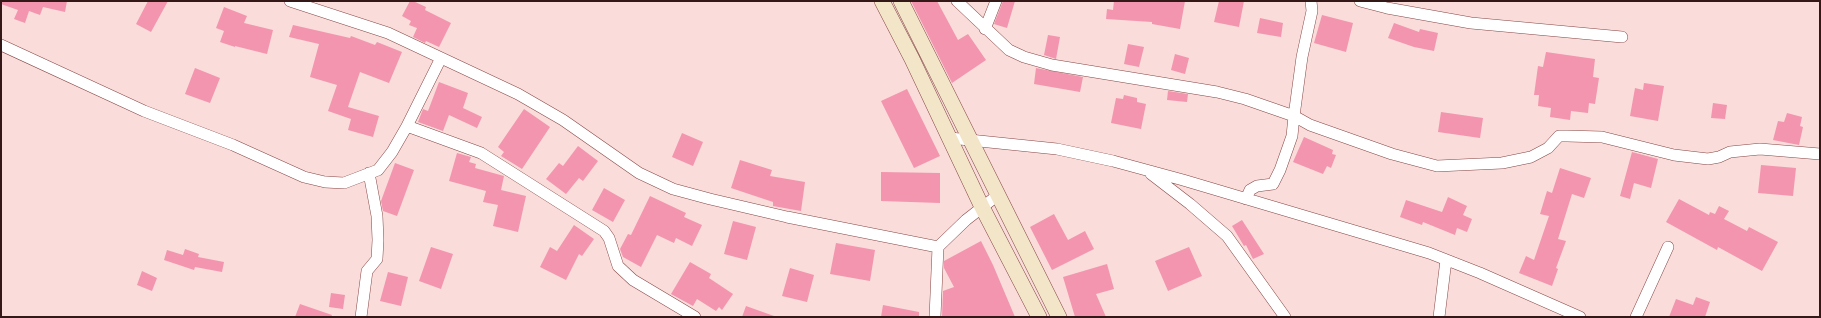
<!DOCTYPE html>
<html>
<head>
<meta charset="utf-8">
<style>
	body { margin:0 }
	#map { position:relative; width:1821px; height:318px; overflow:hidden; background:#fadcda; font-family:Figtree,sans-serif }
	canvas { display:block }
	.frame { position:absolute; inset:0; border:2px solid #331817; pointer-events:none }
</style>
</head>
<body>
<div id="map">
<canvas width="1821" height="318"></canvas>
<div class="frame"></div>
</div>
<script>
const ctx = document.querySelector('canvas').getContext('2d');
ctx.lineJoin = 'round';
function paint(path, color) {
  ctx.fillStyle = color;
  ctx.fill(path, 'evenodd');
}
function poly(rows) {
  const path = new Path2D();
  for (const r of rows) {
    path.moveTo(r[0], r[1]);
    for (let i = 2; i < r.length; i += 2) path.lineTo(r[i], r[i + 1]);
  }
  return path;
}
function stroke(path, color, width, dash) {
  ctx.strokeStyle = color;
  ctx.lineWidth = width;
  ctx.lineCap = dash ? 'butt' : 'round';
  ctx.setLineDash(dash || []);
  ctx.stroke(path);
}
paint(poly([
	[1,1,67,1,65,12,43,7,40,15,29,11,25,23,14,19,18,10,1,4],
	[148,1,168,1,151,32,136,24],
	[410,1,413,1,426,7,425,10,451,23,439,47,426,41,425,43,413,37,417,28,409,25,411,21,402,16],
	[911,1,937,1,958,40,968,34,986,60,952,83],
	[1003,1,1015,1,1007,28,994,24],
	[1114,1,1185,1,1180,29,1152,24,1152,22,1106,19,1107,9,1113,10],
	[1219,1,1244,1,1239,27,1214,22],
	[224,7,247,16,244,23,273,30,267,54,235,46,235,47,220,42,224,31,216,28],
	[1322,15,1353,23,1346,52,1314,43],
	[1260,18,1283,23,1281,37,1257,33],
	[1394,23,1419,32,1420,29,1438,33,1434,51,1414,47,1388,38],
	[293,25,350,38,351,36,375,45,377,42,402,52,389,83,360,72,348,107,379,116,373,137,348,130,351,119,328,111,337,85,310,77,319,44,289,37],
	[1048,35,1060,37,1056,59,1044,55],
	[1128,44,1144,47,1139,67,1124,64],
	[1546,52,1595,59,1593,77,1599,78,1595,104,1589,103,1588,113,1571,111,1570,120,1550,117,1551,108,1538,106,1539,95,1534,95,1538,66,1543,67],
	[1175,54,1189,58,1185,74,1171,70],
	[195,68,220,78,210,103,185,94],
	[1036,68,1083,77,1080,92,1034,84],
	[439,82,468,93,463,108,482,117,477,128,449,115,443,131,418,122,423,109,428,111],
	[1644,83,1664,86,1658,121,1630,116,1635,88,1643,90],
	[907,89,940,156,914,168,881,101],
	[1168,91,1188,94,1187,102,1167,100],
	[1124,95,1137,98,1137,102,1146,104,1141,129,1111,123,1116,98,1123,99],
	[1713,103,1727,105,1725,119,1711,118],
	[524,109,550,127,522,169,501,156,504,152,498,147],
	[1441,112,1483,118,1480,138,1438,132],
	[1787,113,1802,117,1800,126,1803,127,1799,145,1773,140,1778,121,1784,122],
	[682,133,703,142,693,166,672,157],
	[1304,137,1333,150,1332,154,1336,155,1331,168,1327,166,1323,174,1293,162],
	[578,146,598,161,583,181,579,178,566,194,546,179,559,163,563,166],
	[1632,152,1658,159,1651,188,1634,183,1630,199,1620,196],
	[457,153,471,157,469,162,476,164,475,168,504,176,501,190,526,196,518,232,493,226,498,205,483,202,486,191,449,181],
	[740,160,772,170,770,176,805,182,801,211,773,206,773,202,731,188],
	[395,163,414,170,397,216,383,211,381,201],
	[1761,165,1796,168,1793,196,1758,193],
	[1560,168,1591,178,1584,198,1572,194,1558,239,1566,241,1556,268,1558,269,1552,286,1519,273,1526,256,1534,260,1549,216,1540,214,1547,191,1552,193],
	[881,172,940,173,940,203,881,201],
	[604,188,625,200,613,222,592,210],
	[650,196,686,213,684,217,702,225,692,246,676,238,674,243,657,235,641,267,623,257,620,249,628,234,631,235],
	[1448,197,1467,206,1463,215,1472,219,1467,232,1457,228,1455,235,1423,222,1422,225,1400,217,1406,200,1442,212],
	[1679,199,1709,215,1710,212,1715,214,1719,206,1729,211,1724,219,1747,231,1749,227,1778,242,1762,271,1718,247,1717,250,1666,222],
	[1054,214,1068,240,1085,231,1094,249,1052,270,1030,227],
	[1242,220,1264,254,1253,259,1246,245,1244,246,1232,226],
	[733,221,756,227,747,260,724,254],
	[574,225,594,239,582,256,579,254,566,280,540,267,550,247,557,251],
	[981,241,993,265,1015,317,942,317,943,291,954,287,944,268,944,261],
	[836,243,875,250,870,281,830,274],
	[431,247,453,254,441,289,419,281],
	[1189,247,1202,276,1168,291,1155,261],
	[185,249,199,254,198,257,224,262,222,272,195,267,194,270,164,260,167,250,183,255],
	[690,262,711,274,709,278,733,294,722,310,719,307,716,311,697,299,693,306,671,294],
	[1107,264,1114,289,1096,294,1106,317,1075,317,1063,277],
	[790,268,814,275,807,302,782,296],
	[142,271,157,278,152,291,137,285],
	[388,272,408,277,401,306,380,301],
	[331,293,345,295,343,309,329,307],
	[1696,297,1710,302,1705,317,1669,317,1676,299,1693,305],
	[300,304,332,315,331,317,295,317],
	[883,305,919,312,919,317,881,317],
	[746,306,774,316,774,317,742,317]
]), '#f395af');
const street = poly([
	[290,1,388,33,518,94,563,120,639,173,673,189,710,199,787,217,938,247,966,220,998,195],
	[957,1,1009,50,1024,57,1052,65,1217,92,1245,99,1294,116,1292,136,1280,170,1273,184,1257,186,1250,190,1246,199],
	[1311,1,1312,11,1302,57,1294,116,1310,125,1392,154,1437,166,1502,163,1531,157,1548,148,1559,136,1567,136,1602,137,1674,155,1708,159,1719,157,1730,152,1760,149,1820,154],
	[1360,1,1387,8,1471,23,1622,37],
	[985,29,996,1],
	[1,45,144,111,233,145,304,177,325,182,344,183,378,170,392,152,407,126],
	[441,58,407,126,481,153,604,231,609,238,618,266,633,280,695,317],
	[950,138,1057,149,1113,161,1183,180,1429,253,1480,273,1580,317],
	[1151,174,1190,204,1227,236,1285,317],
	[361,317,367,271,377,259,378,240,377,216,369,173],
	[935,317,938,247],
	[1439,317,1446,260],
	[1636,317,1668,247]
]);
const secondary = poly([
	[882,1,912,59,982,207,1039,317],
	[901,1,1059,317]
]);
stroke(street, '#854746', 12);
stroke(secondary, '#854746', 16);
stroke(street, '#fff', 11);
stroke(secondary, '#f3e5c8', 15);
</script>
</body>
</html>
